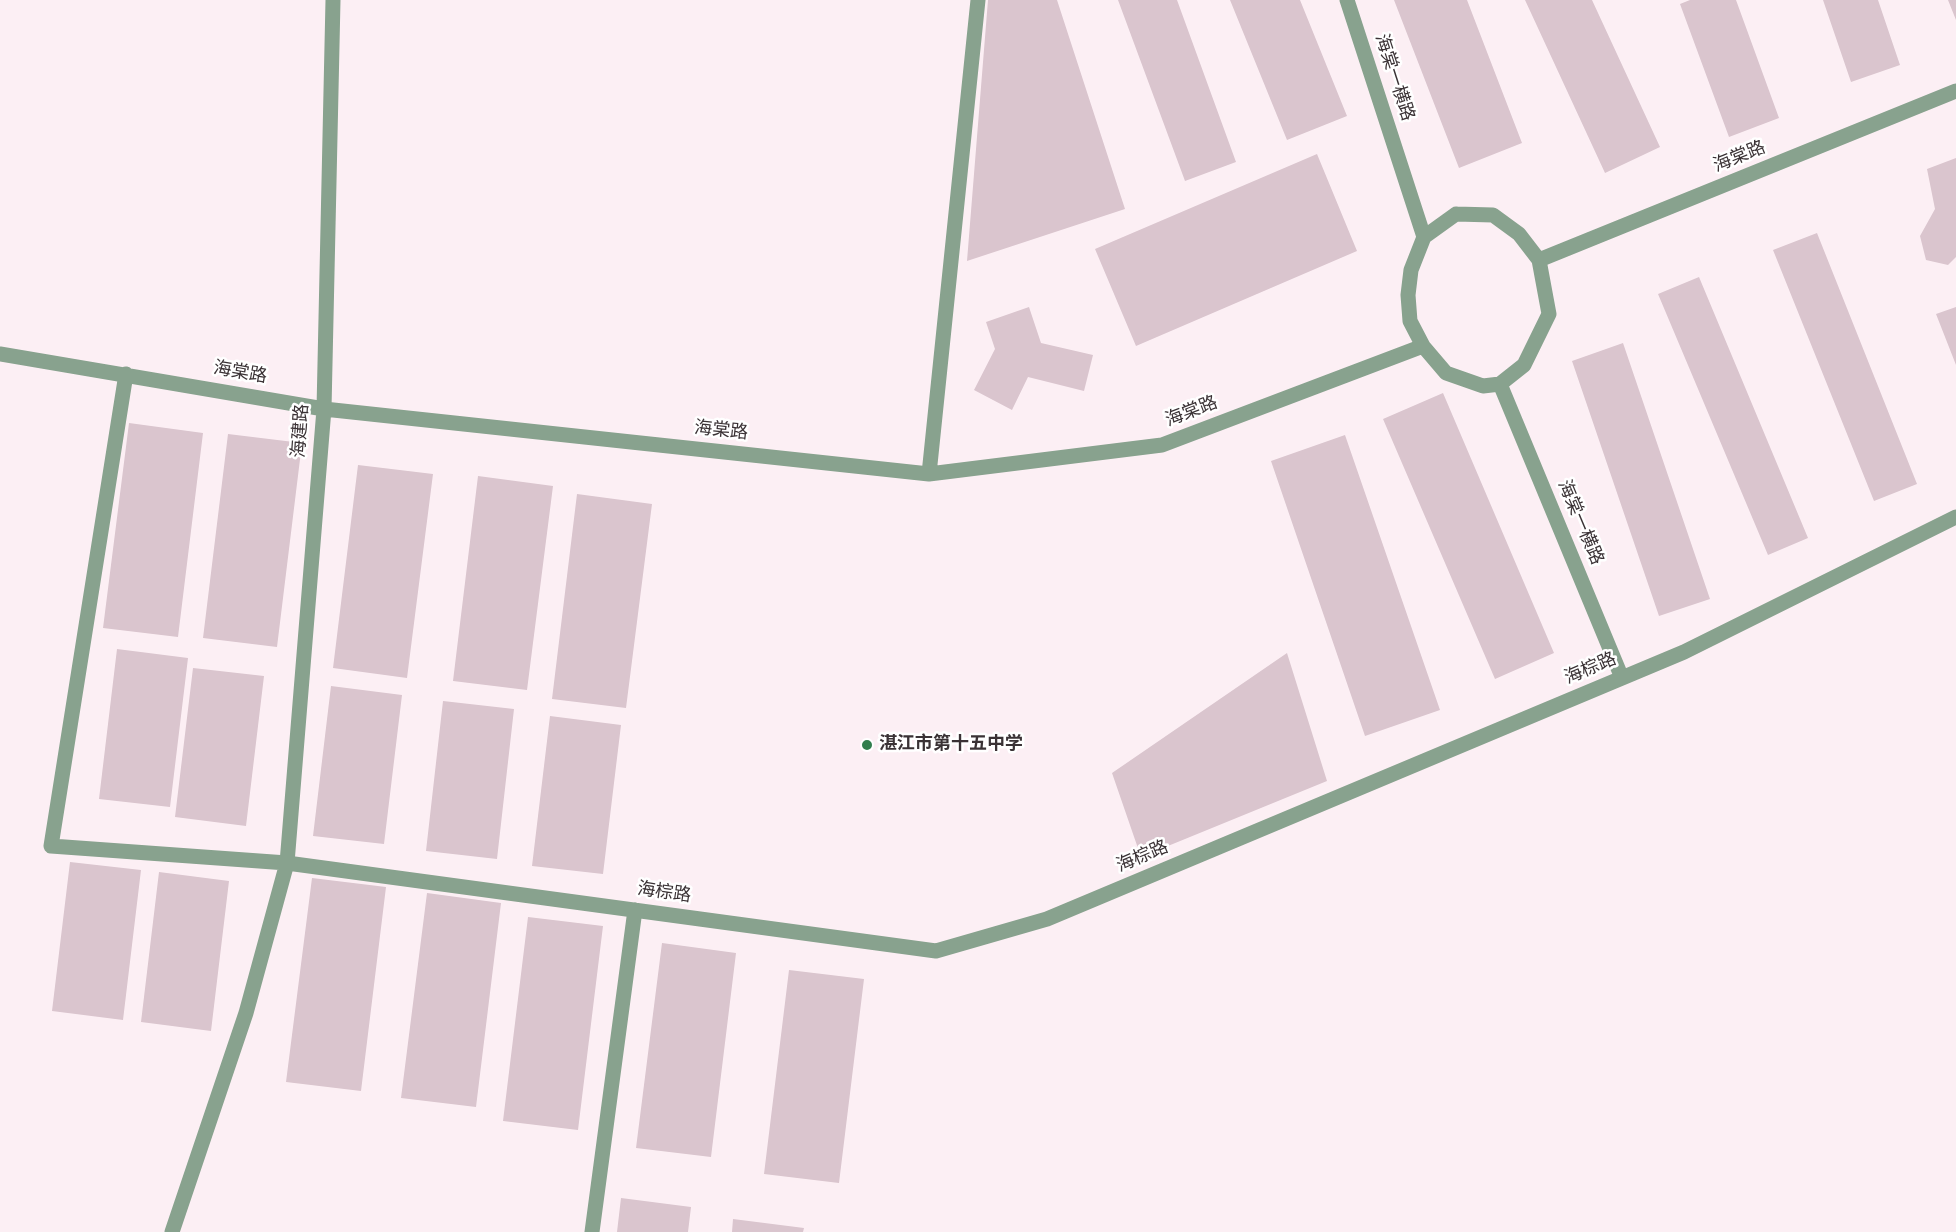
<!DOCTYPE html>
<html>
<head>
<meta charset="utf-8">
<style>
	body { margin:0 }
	canvas { display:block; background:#fceff4 }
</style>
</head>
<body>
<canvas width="1956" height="1232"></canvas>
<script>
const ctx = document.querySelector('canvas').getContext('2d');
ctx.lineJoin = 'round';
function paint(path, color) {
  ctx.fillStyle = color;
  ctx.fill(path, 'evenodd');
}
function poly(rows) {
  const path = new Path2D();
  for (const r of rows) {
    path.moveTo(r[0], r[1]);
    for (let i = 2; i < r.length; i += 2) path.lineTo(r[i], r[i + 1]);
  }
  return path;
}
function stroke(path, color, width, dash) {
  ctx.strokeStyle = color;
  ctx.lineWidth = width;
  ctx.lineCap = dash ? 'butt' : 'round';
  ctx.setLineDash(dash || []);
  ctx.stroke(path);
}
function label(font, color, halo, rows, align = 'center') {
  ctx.font = font + ' Spectral,"Noto Sans SC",serif';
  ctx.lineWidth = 5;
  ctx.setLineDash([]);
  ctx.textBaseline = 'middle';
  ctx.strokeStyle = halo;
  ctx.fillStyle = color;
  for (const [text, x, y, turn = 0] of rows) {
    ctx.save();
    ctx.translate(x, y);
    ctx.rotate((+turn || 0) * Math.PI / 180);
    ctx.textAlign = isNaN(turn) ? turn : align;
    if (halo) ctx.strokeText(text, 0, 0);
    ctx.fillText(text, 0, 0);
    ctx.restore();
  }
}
paint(poly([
	[988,0,1057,0,1125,209,967,261],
	[1118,0,1177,0,1236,162,1185,181],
	[1230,0,1300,0,1347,116,1287,140],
	[1394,0,1467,0,1522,143,1459,168],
	[1525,0,1592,0,1660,147,1605,173],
	[1690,0,1736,0,1779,118,1729,137,1680,4],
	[1823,0,1878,0,1900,65,1851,82],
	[1948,0,1956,0,1956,20],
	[1317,154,1357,251,1136,346,1095,249],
	[1956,158,1956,257,1948,265,1926,260,1920,236,1935,209,1927,169],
	[1817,233,1917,484,1874,501,1773,250],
	[1699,277,1808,538,1768,555,1658,294],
	[1029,307,1041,343,1093,355,1084,391,1028,377,1012,410,974,390,995,349,986,322],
	[1956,307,1956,365,1936,314],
	[1623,343,1710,599,1659,616,1572,361],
	[1443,393,1554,653,1495,679,1383,419],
	[129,423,203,433,178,637,103,628],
	[228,434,302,443,277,647,203,638],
	[1345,435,1440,710,1365,736,1271,461],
	[358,465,433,474,407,678,333,668],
	[478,476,553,486,527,690,453,681],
	[577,494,652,504,626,708,552,699],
	[117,649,188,658,170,807,99,799],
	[1287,653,1327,781,1141,857,1112,773],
	[193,668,264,676,246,826,175,817],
	[331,686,402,695,384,844,313,836],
	[443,701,514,709,497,859,426,851],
	[550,716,621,725,603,874,532,866],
	[70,862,141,870,123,1020,52,1011],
	[159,872,229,881,211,1031,141,1022],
	[312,878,386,887,361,1091,286,1082],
	[427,893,501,903,476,1107,401,1098],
	[528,917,603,926,578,1130,503,1121],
	[662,943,736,953,711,1157,636,1148],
	[789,970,864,979,839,1183,764,1174],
	[621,1198,691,1207,688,1232,617,1232],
	[733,1219,804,1228,803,1232,732,1232]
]), '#dac5ce');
stroke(poly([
	[1347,0,1424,237],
	[1456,214,1493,215,1519,234,1539,260,1549,314,1524,365,1500,384,1483,386,1446,373,1423,346,1410,321,1408,295,1411,270,1424,237,1456,214],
	[1539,260,1956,91],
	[0,354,324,409,929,474,1162,445,1423,346],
	[126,374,51,846,287,863,936,951,1047,919,1684,652,1956,517],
	[1500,384,1622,678],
	[929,474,978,0],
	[172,1232,246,1013,287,863,324,409,333,0],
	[592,1232,635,910]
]), '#88a28e', 15);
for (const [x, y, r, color] of [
	[867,745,6,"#317e4d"]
]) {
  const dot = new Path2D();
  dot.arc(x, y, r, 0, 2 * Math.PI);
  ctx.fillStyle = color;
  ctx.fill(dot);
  stroke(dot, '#fff', 2);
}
label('18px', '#3a3235', '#fff', [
	["海棠一横路",1393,78,72],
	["海棠路",1740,158,-22],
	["海棠路",240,374,10],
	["海棠路",1192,413,-21],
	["海建路",302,431,-86],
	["海棠路",721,432,6],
	["海棠一横路",1579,523,67],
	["海棕路",1591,670,-23],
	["海棕路",1143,858,-23],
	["海棕路",664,894,8]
]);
label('bold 18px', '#3a3235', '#fff', [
	["湛江市第十五中学",879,745]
], 'left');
</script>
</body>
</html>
